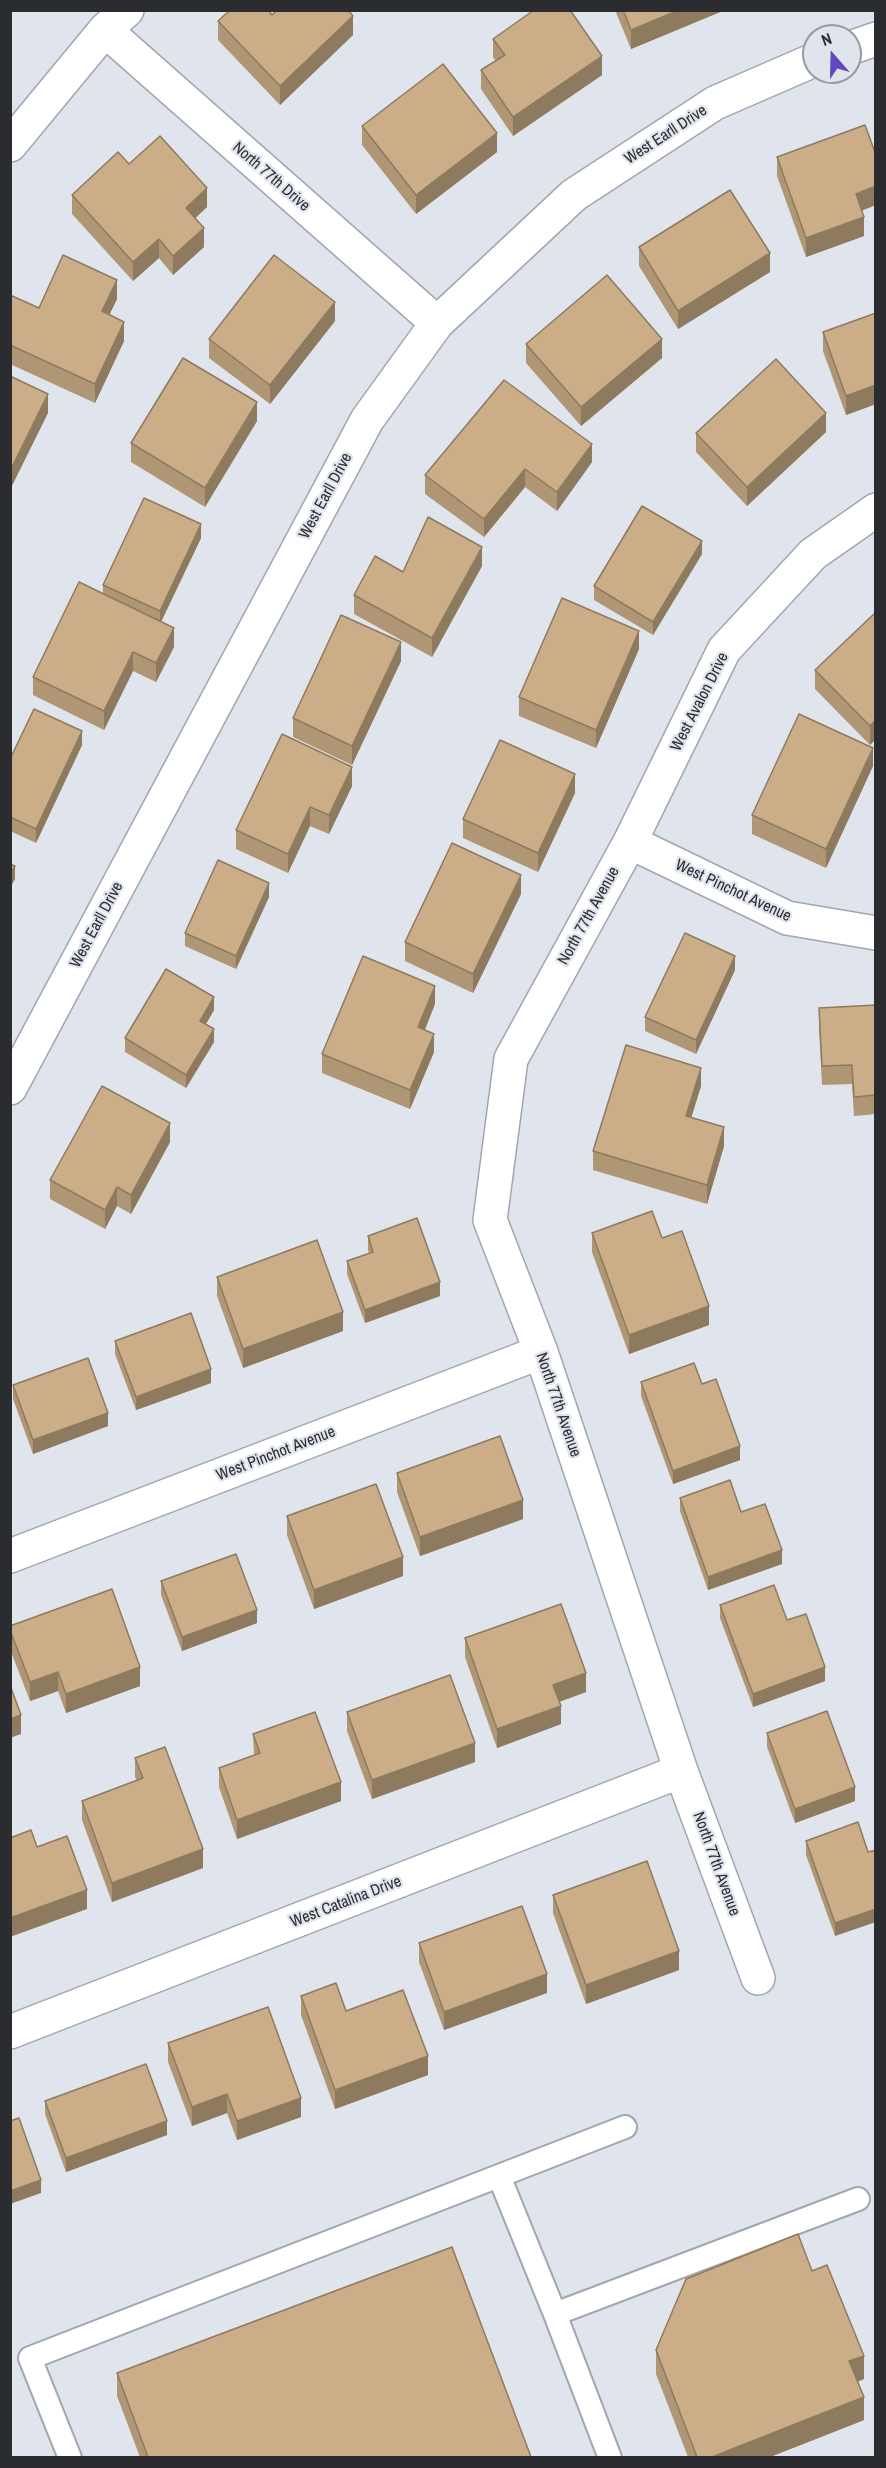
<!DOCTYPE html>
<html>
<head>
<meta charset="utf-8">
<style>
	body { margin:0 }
	#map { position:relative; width:886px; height:2468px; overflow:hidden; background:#dfe4ed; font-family:"Archivo Narrow",sans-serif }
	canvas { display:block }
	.frame { position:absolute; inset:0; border:12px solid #2a2c2f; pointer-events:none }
	.north { position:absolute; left:802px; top:24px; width:60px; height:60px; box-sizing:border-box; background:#dfe4ed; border:2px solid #979aa1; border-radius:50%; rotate:340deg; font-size:16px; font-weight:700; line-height:24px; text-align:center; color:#2a2c2f }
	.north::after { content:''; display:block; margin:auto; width:21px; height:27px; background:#6147c0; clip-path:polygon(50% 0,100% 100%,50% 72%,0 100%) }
</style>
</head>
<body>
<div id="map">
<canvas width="886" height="2468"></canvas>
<div class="frame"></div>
<div class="north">N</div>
</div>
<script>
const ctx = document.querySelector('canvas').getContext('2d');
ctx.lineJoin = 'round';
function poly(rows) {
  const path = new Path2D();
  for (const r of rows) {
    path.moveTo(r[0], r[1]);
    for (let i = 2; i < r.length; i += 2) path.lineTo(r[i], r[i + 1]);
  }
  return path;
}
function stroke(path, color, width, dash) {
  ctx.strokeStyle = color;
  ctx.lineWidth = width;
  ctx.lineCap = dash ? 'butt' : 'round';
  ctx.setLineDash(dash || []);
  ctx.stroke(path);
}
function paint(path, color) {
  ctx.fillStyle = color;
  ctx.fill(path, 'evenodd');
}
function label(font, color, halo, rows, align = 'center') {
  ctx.font = font + ' "Archivo Narrow",sans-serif';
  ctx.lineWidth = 4.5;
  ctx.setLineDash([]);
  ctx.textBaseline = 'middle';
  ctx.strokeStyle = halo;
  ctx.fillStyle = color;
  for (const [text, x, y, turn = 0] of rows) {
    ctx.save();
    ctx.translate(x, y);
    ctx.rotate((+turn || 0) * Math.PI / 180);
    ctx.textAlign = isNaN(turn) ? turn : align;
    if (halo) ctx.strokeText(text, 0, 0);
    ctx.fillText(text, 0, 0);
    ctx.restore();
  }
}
const lane = poly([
	[499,2176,555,2314,610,2458],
	[555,2314,858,2199],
	[70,2458,30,2358,625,2127]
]);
const street = poly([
	[105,30,437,323],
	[850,48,876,39],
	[10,145,105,30,127,10],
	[630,842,787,918,876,933],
	[10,1088,367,420,437,323,574,195,715,103,814,60],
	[10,1556,541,1352],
	[758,1978,681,1771,541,1352,490,1220,511,1059,630,842,724,650,813,554,876,510],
	[10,2032,681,1771]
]);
stroke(lane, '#a2a6ae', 26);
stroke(street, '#a2a6ae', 36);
stroke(lane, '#fff', 22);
stroke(street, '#fff', 33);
paint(poly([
	[615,10,725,10,631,49],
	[272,15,353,35,280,105,218,40,218,21],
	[493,39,602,75,513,136,481,89,481,70,496,61,493,57],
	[362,126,497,152,416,214,362,145],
	[777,157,862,210,864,236,806,257,777,176],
	[129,164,207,207,195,218,204,247,173,275,159,258,133,281,72,214,72,195],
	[639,247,770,272,678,329,639,266],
	[10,295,39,308,117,299,109,315,124,341,95,403,10,364],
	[876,313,876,404,846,415,823,351,823,332],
	[335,321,270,404,209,358,209,339],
	[526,344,662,358,581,426,526,363],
	[257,421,205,507,131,462,131,443],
	[826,432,747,506,696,452,696,433],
	[592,462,557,511,525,487,484,537,425,494,425,475],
	[201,538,161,622,174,647,156,682,133,671,104,730,33,695,33,677,103,594,103,585],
	[702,554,653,635,594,600,594,586],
	[482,566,432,657,354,614,354,595,403,572],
	[876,612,876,739,870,745,815,689,815,670],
	[639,649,596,748,519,716,519,697],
	[401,661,352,765,293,737,293,718],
	[82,745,36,843,10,831,10,759],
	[873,766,826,868,752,834,752,815],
	[352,786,329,834,310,826,288,873,236,849,236,830],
	[575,793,538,872,463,838,463,819],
	[521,894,473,993,405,961,405,942],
	[269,897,236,969,185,946,185,933],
	[735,970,696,1054,645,1031,645,1017],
	[435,1004,425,1030,434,1052,410,1109,322,1073,322,1054],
	[876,1005,876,1114,854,1116,852,1084,822,1085,819,1027,819,1008],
	[214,1010,206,1024,214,1042,186,1088,125,1052,125,1038],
	[701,1086,691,1117,724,1146,707,1204,593,1170,593,1151],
	[170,1142,131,1214,117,1206,105,1229,50,1199,50,1180],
	[592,1233,662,1238,709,1325,629,1354,592,1252],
	[368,1236,440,1296,365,1323,347,1274,347,1261,369,1253,368,1250],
	[217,1277,343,1331,243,1368,217,1296],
	[115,1341,211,1383,136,1410,115,1354],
	[641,1382,702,1384,740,1460,673,1484,641,1396],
	[13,1385,108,1426,33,1454,13,1399],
	[397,1473,523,1519,420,1556,397,1492],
	[680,1498,741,1512,782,1564,708,1590,680,1511],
	[287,1516,403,1576,314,1609,287,1535],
	[161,1581,257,1623,182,1651,161,1595],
	[720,1605,825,1681,753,1707,720,1618],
	[10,1626,140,1686,66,1713,58,1691,30,1701,10,1649],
	[465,1638,586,1692,559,1702,561,1724,497,1748,465,1657],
	[347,1712,475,1762,372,1799,347,1731],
	[767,1733,855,1801,795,1823,767,1747],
	[253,1734,341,1801,237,1839,219,1787,219,1768,254,1755],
	[135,1758,203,1868,112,1902,82,1820,82,1801,137,1781,135,1777],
	[858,1822,835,1936,806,1855,806,1841],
	[553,1895,679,1970,586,2004,553,1913],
	[419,1943,547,1993,444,2030,419,1962],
	[301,1996,346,2011,428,2075,335,2109,301,2015],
	[168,2043,301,2117,237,2140,227,2113,192,2126,168,2062],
	[45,2101,167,2135,66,2172,45,2114],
	[812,2271,864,2379,858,2382,864,2420,770,2457,688,2457,656,2374,656,2350],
	[117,2373,531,2457,140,2457,117,2396]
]), '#af9674');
paint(poly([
	[679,10,725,10,631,49,631,30],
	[353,16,353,35,280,105,280,86],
	[602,56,602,75,513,136,513,117],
	[497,133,497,152,416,214,416,195],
	[876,186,876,205,856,213,856,194],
	[207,188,207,207,186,227,186,208],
	[864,217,864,236,806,257,806,238],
	[204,228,204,247,173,275,173,256],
	[159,239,159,258,133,281,133,262],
	[770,253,770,272,678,329,678,311],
	[117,280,117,299,102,330,102,311],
	[335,302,335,321,270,404,270,385],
	[124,322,124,341,95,403,95,384],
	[662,339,662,358,581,426,581,407],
	[876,385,876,404,846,415,846,396],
	[48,394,48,413,10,490,10,471],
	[257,402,257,421,205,507,205,488],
	[826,413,826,432,747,506,747,487],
	[592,444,592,462,557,511,557,492],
	[525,469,525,487,484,537,484,519],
	[201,524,201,538,160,624,160,611],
	[702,541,702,554,653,635,653,622],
	[482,547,482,566,432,657,432,638],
	[174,628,174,647,156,682,156,663],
	[639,631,639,649,596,748,596,730],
	[401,642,401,661,352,765,352,746],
	[133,652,133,671,104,730,104,711],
	[876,720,876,739,870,745,870,726],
	[82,731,82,745,36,843,36,829],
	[873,748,873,766,826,868,826,849],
	[352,767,352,786,329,834,329,815],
	[575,774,575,793,538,872,538,853],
	[310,807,310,826,288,873,288,854],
	[15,866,15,879,10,888,10,874],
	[521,875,521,894,473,993,473,974],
	[269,883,269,897,236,969,236,956],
	[735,956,735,970,696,1054,696,1040],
	[435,986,435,1004,418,1046,418,1027],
	[214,997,214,1010,200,1034,200,1021],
	[214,1029,214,1042,186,1088,186,1075],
	[434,1034,434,1052,410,1109,410,1090],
	[701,1068,701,1086,686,1135,686,1116],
	[170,1123,170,1142,131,1214,131,1195],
	[724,1127,724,1146,707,1204,707,1185],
	[117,1187,117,1206,105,1229,105,1210],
	[440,1282,440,1296,365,1323,365,1310],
	[709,1306,709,1325,629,1354,629,1335],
	[343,1312,343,1331,243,1368,243,1349],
	[211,1369,211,1383,136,1410,136,1397],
	[108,1413,108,1426,33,1454,33,1440],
	[740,1446,740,1460,673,1484,673,1471],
	[523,1500,523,1519,420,1556,420,1537],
	[782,1550,782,1564,708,1590,708,1577],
	[403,1557,403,1576,314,1609,314,1590],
	[257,1610,257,1623,182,1651,182,1637],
	[140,1667,140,1686,66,1713,66,1694],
	[825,1667,825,1681,753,1707,753,1694],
	[58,1672,58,1691,30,1701,30,1682],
	[586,1673,586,1692,553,1704,553,1685],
	[561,1706,561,1724,497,1748,497,1729],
	[21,1715,21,1734,10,1738,10,1719],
	[475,1743,475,1762,372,1799,372,1780],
	[341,1782,341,1801,237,1839,237,1820],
	[855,1787,855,1801,795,1823,795,1809],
	[203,1849,203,1868,112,1902,112,1883],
	[87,1890,87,1909,10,1937,10,1918],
	[876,1909,876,1922,835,1936,835,1923],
	[679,1951,679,1970,586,2004,586,1985],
	[547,1974,547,1993,444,2030,444,2012],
	[428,2056,428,2075,335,2109,335,2090],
	[227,2094,227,2113,192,2126,192,2107],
	[301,2098,301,2117,237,2140,237,2121],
	[167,2121,167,2135,66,2172,66,2158],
	[41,2180,41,2193,10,2204,10,2191],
	[864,2356,864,2379,849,2384,849,2361],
	[864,2397,864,2420,770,2457,712,2457]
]), '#8e7a5e');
const building = poly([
	[230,10,268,10,272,15,277,10,348,10,353,16,280,86,218,21,230,10],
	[534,10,570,10,602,56,513,117,481,70,505,55,493,39,534,10],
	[623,10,679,10,631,30,623,10],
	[443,64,497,133,416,195,362,126,443,64],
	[865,125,876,155,876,186,856,194,864,217,806,238,777,157,865,125],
	[160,136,207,188,186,208,204,228,173,256,159,239,133,262,72,195,118,152,129,164,160,136],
	[730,190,770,253,678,311,639,247,730,190],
	[63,255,117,280,102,311,124,322,95,384,10,345,10,295,39,308,63,255],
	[274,255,335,302,270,385,209,339,274,255],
	[607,275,662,339,581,407,526,344,607,275],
	[876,313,876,385,846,396,823,332,876,313],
	[183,358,257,402,205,488,131,443,183,358],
	[776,359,826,413,747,487,696,433,776,359],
	[10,376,48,394,10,471,10,376],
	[504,380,592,444,557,492,525,469,484,519,425,475,504,380],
	[144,498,201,524,160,611,103,585,144,498],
	[642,506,702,541,653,622,594,586,642,506],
	[428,517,482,547,432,638,354,595,375,556,403,572,428,517],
	[79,582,174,628,156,663,133,652,104,711,33,677,79,582],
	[562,598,639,631,596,730,519,697,562,598],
	[876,612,876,720,870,726,815,670,876,612],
	[341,615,401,642,352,746,293,718,341,615],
	[34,709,82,731,36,829,10,817,10,759,34,709],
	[799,714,873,748,826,849,752,815,799,714],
	[282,734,352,767,329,815,310,807,288,854,236,830,282,734],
	[500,740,575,774,538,853,463,819,500,740],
	[452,843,521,875,473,974,405,942,452,843],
	[218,860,269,883,236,956,185,933,218,860],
	[10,864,15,866,10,874,10,864],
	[685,933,735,956,696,1040,645,1017,685,933],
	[363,956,435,986,418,1027,434,1034,410,1090,322,1054,363,956],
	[166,969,214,997,200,1021,214,1029,186,1075,125,1038,166,969],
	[876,1005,876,1095,854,1097,852,1065,822,1066,819,1008,876,1005],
	[626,1045,701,1068,686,1116,724,1127,707,1185,593,1151,626,1045],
	[102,1086,170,1123,131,1195,117,1187,105,1210,50,1180,102,1086],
	[652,1211,662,1238,682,1231,709,1306,629,1335,592,1233,652,1211],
	[417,1218,440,1282,365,1310,347,1261,373,1252,368,1236,417,1218],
	[317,1240,343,1312,243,1349,217,1277,317,1240],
	[191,1313,211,1369,136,1397,115,1341,191,1313],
	[88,1358,108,1413,33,1440,13,1385,88,1358],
	[694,1363,702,1384,716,1379,740,1446,673,1471,641,1382,694,1363],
	[500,1436,523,1500,420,1537,397,1473,500,1436],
	[730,1480,741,1512,765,1504,782,1550,708,1577,680,1498,730,1480],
	[376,1484,403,1557,314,1590,287,1516,376,1484],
	[236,1554,257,1610,182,1637,161,1581,236,1554],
	[774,1585,787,1620,806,1614,825,1667,753,1694,720,1605,774,1585],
	[112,1589,140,1667,66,1694,58,1672,30,1682,10,1630,10,1626,112,1589],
	[561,1604,586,1673,553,1685,561,1706,497,1729,465,1638,561,1604],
	[450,1675,475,1743,372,1780,347,1712,450,1675],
	[10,1685,21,1715,10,1719,10,1685],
	[827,1711,855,1787,795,1809,767,1733,827,1711],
	[315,1712,341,1782,237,1820,219,1768,260,1753,253,1734,315,1712],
	[165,1747,203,1849,112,1883,82,1801,143,1778,135,1758,165,1747],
	[858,1822,868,1852,876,1850,876,1909,835,1923,806,1841,858,1822],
	[31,1830,37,1847,67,1836,87,1890,10,1918,10,1838,31,1830],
	[647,1861,679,1951,586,1985,553,1895,647,1861],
	[522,1906,547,1974,444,2012,419,1943,522,1906],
	[336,1983,346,2011,403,1990,428,2056,335,2090,301,1996,336,1983],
	[268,2007,301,2098,237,2121,227,2094,192,2107,168,2043,268,2007],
	[146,2064,167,2121,66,2158,45,2101,146,2064],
	[19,2118,41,2180,10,2191,10,2121,19,2118],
	[798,2234,812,2271,827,2265,864,2356,849,2361,864,2397,712,2457,697,2457,656,2350,686,2279,798,2234],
	[452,2247,531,2457,148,2457,117,2373,452,2247]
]);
paint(building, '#cbae87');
stroke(building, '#8e7a5e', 1.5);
label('16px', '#2a2c2f', '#dfe4ed', [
	["West Earll Drive",666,135,-33],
	["North 77th Drive",271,177,41],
	["West Earll Drive",326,496,-62],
	["West Avalon Drive",700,702,-63],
	["West Pinchot Avenue",733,891,25],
	["North 77th Avenue",589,916,-61],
	["West Earll Drive",97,925,-62],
	["North 77th Avenue",558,1405,71],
	["West Pinchot Avenue",276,1454,-21],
	["North 77th Avenue",716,1864,70],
	["West Catalina Drive",346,1902,-21]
]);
</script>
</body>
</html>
